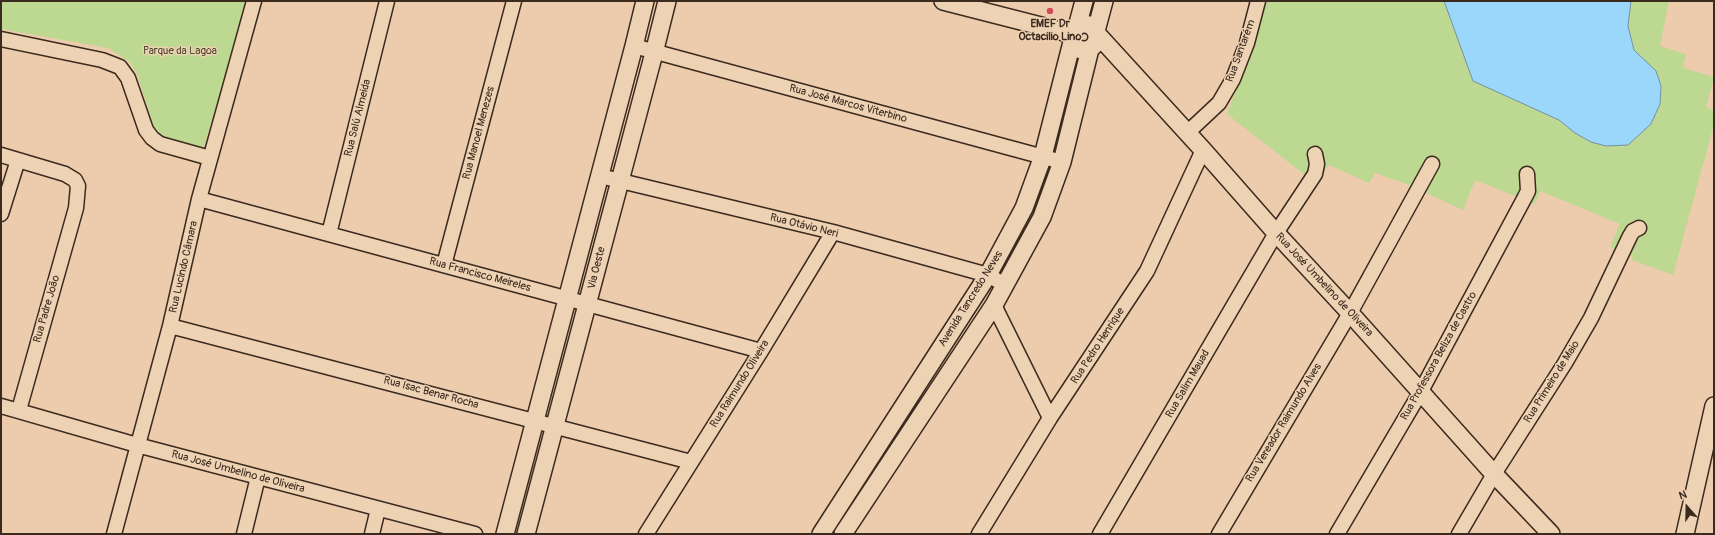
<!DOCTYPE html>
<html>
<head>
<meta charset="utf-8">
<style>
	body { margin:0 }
	#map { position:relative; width:1715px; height:535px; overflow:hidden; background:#ecccac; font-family:Pangolin,sans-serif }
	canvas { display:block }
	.frame { position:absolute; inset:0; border:2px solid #3b2a1e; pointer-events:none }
	.north { position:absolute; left:1667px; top:487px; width:40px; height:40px; -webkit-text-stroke:3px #edd2b4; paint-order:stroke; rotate:340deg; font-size:11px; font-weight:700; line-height:16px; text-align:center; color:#3b2a1e }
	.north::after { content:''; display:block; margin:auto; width:14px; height:18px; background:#3b2a1e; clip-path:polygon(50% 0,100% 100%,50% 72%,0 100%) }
</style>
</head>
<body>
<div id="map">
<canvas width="1715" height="535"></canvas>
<div class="frame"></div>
<div class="north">N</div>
</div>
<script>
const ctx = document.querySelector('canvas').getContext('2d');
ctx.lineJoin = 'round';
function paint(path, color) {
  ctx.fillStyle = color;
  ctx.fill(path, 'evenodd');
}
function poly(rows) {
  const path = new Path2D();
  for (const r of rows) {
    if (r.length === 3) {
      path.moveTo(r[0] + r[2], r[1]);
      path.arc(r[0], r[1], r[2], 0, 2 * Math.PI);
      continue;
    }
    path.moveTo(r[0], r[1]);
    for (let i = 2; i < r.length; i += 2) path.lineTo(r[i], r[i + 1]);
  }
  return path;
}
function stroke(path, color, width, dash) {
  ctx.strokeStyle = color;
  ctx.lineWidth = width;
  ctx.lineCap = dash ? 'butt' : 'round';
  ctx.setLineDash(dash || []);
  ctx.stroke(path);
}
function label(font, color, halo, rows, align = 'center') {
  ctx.font = font + ' Pangolin,sans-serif';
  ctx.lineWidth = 3;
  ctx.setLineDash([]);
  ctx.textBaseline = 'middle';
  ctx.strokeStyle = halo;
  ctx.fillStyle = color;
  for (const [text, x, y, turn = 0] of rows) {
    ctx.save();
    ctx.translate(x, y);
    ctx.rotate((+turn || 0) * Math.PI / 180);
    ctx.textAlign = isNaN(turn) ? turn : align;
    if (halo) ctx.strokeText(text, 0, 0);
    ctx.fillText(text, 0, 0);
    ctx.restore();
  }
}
paint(poly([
	[1,1,247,1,203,150,162,139,154,129,138,76,130,62,108,48,1,29],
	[1261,1,1669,1,1660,46,1686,54,1683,68,1714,77,1706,107,1714,111,1714,124,1673,275,1632,260,1633,257,1610,247,1620,224,1540,191,1535,204,1475,180,1463,210,1409,185,1375,173,1369,183,1329,165,1315,183,1227,114,1255,37]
]), '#bdd890');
const water = poly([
	[1444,1,1631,1,1628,26,1634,50,1656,71,1661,86,1660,104,1651,124,1628,145,1606,146,1591,142,1575,133,1559,120,1473,81,1444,1]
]);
paint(water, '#9bd6fb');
stroke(water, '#7591a3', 1);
const minor = poly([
	[1,39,102,60,120,67,128,78,146,130,152,138,160,144,210,158],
	[634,46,1062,162],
	[1187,133,1219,103,1233,79,1247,43,1258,1],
	[1,155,65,174,75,180,78,186,76,208,19,410],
	[600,176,833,232,988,275,1005,285],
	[199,199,761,351],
	[1,214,18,160],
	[329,234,387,1],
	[444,265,514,1],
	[994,305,1050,418],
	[170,326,691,462],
	[1,406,137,445,475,534],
	[114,534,170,326,199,199,254,1],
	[244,534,258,477],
	[372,534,378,509],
	[646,534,761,351,833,232],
	[979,534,1050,418,1147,271,1203,150],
	[1100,534,1276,233,1315,174,1317,164,1315,154],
	[1219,534,1350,313,1432,164],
	[1337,534,1420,393,1525,197,1528,191,1527,174],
	[1459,534,1494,474,1565,363,1591,318,1630,236,1633,231,1639,228]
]);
const tertiary = poly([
	[943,1,1072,34],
	[1084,37,13],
	[1077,27,1084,1],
	[1096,31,1104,1],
	[1098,35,1203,150,1276,233,1350,313,1494,474,1551,534],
	[505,534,634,46,645,1],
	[526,534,654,53,667,1],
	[821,534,988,275,1024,208,1043,156,1072,42],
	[843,534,994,305,1042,217,1062,162,1090,49],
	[1685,534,1714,406]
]);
stroke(minor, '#3b2a1e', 17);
stroke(tertiary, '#3b2a1e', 20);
stroke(minor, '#edd2b4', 14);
stroke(tertiary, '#edd2b4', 17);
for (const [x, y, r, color] of [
	[1050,11,4,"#d1495b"]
]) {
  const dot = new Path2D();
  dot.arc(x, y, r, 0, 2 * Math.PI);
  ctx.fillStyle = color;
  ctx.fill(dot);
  stroke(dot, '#edd2b4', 1.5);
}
label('bold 11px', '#3b2a1e', '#edd2b4', [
	["EMEF Dr",1050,24],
	["Octacilio Lino",1050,37]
]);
label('11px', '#4e442f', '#edd2b4', [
	["Parque da Lagoa",180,51]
]);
label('11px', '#3b2a1e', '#edd2b4', [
	["Rua Santarém",1241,51,-70],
	["Rua José Marcos Viterbino",848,104,15],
	["Rua Salú Almeida",358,118,-76],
	["Rua Manoel Menezes",479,133,-75],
	["Rua Otávio Neri",804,226,14],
	["Rua Lucindo Câmara",184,267,-77],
	["Via Oeste",597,268,-76],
	["Rua Francisco Meireles",480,275,15],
	["Rua José Umbelino de Oliveira",1324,285,47],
	["Avenida Tancredo Neves",971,299,-58],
	["Rua Padre João",47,309,-74],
	["Rua Pedro Henrique",1098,346,-57],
	["Rua Professora Beliza de Castro",1439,356,-61],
	["Rua Primeiro de Maio",1552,382,-58],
	["Rua Raimundo Oliveira",740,384,-58],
	["Rua Salim Mauad",1188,384,-60],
	["Rua Isac Benar Rocha",431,393,15],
	["Rua Vereador Raimundo Alves",1284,423,-59],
	["Rua José Umbelino de Oliveira",238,472,15]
]);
</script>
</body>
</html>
